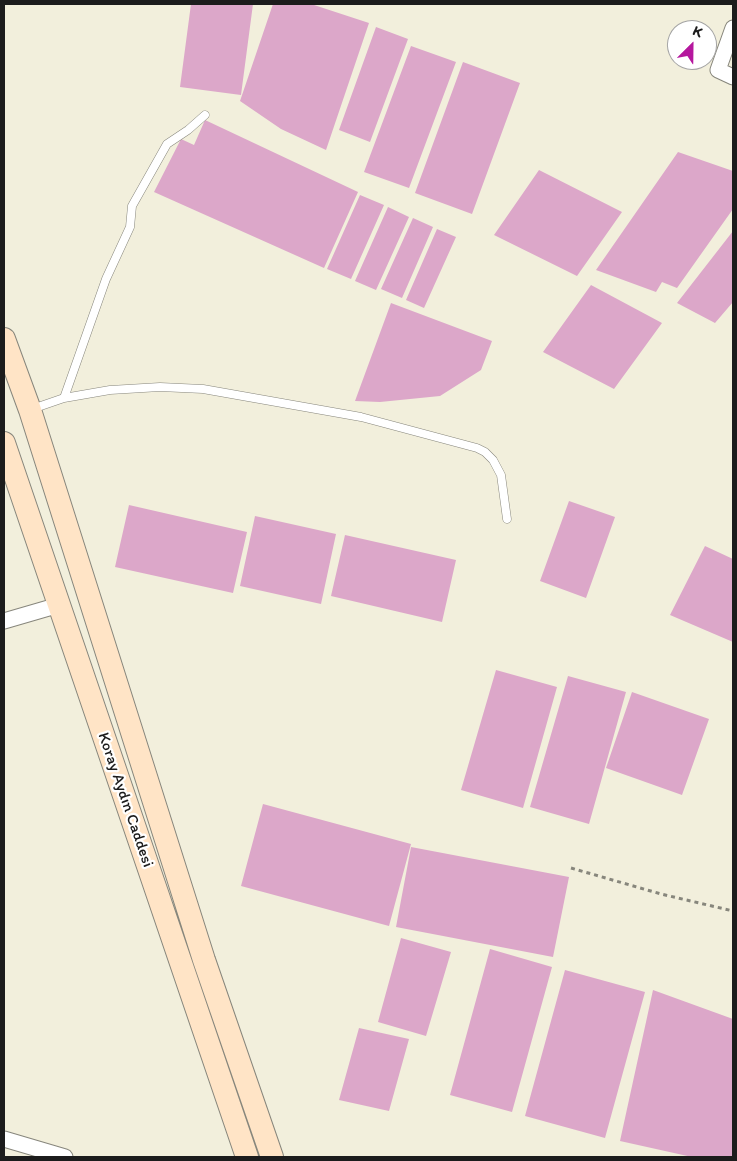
<!DOCTYPE html>
<html>
<head>
<meta charset="utf-8">
<style>
	body { margin:0 }
	#map { position:relative; width:737px; height:1161px; overflow:hidden; background:#f2efdc; font-family:Itim,sans-serif }
	canvas { display:block }
	.frame { position:absolute; inset:0; border:5px solid #1c1c1c; pointer-events:none }
	.north { position:absolute; left:667px; top:20px; width:50px; height:50px; box-sizing:border-box; background:#fff; border:1px solid #a4a4a4; border-radius:50%; rotate:23deg; font-size:14px; font-weight:700; line-height:20px; text-align:center; color:#1c1c1c }
	.north::after { content:''; display:block; margin:auto; width:18px; height:22px; background:#b5179e; clip-path:polygon(50% 0,100% 100%,50% 72%,0 100%) }
</style>
</head>
<body>
<div id="map">
<canvas width="737" height="1161"></canvas>
<div class="frame"></div>
<div class="north">K</div>
</div>
<script>
const ctx = document.querySelector('canvas').getContext('2d');
ctx.lineJoin = 'round';
function paint(path, color) {
  ctx.fillStyle = color;
  ctx.fill(path, 'evenodd');
}
function poly(rows) {
  const path = new Path2D();
  for (const r of rows) {
    path.moveTo(r[0], r[1]);
    for (let i = 2; i < r.length; i += 2) path.lineTo(r[i], r[i + 1]);
  }
  return path;
}
function stroke(path, color, width, dash) {
  ctx.strokeStyle = color;
  ctx.lineWidth = width;
  ctx.lineCap = dash ? 'butt' : 'round';
  ctx.setLineDash(dash || []);
  ctx.stroke(path);
}
function label(font, color, halo, rows, align = 'center') {
  ctx.font = font + ' Itim,sans-serif';
  ctx.lineWidth = 4.5;
  ctx.setLineDash([]);
  ctx.textBaseline = 'middle';
  ctx.strokeStyle = halo;
  ctx.fillStyle = color;
  for (const [text, x, y, turn = 0] of rows) {
    ctx.save();
    ctx.translate(x, y);
    ctx.rotate((+turn || 0) * Math.PI / 180);
    ctx.textAlign = isNaN(turn) ? turn : align;
    if (halo) ctx.strokeText(text, 0, 0);
    ctx.fillText(text, 0, 0);
    ctx.restore();
  }
}
paint(poly([
	[191,4,253,4,241,95,180,87],
	[273,4,311,4,369,23,326,150,281,129,240,101],
	[376,27,408,39,370,142,339,130],
	[411,46,456,62,409,188,364,172],
	[463,62,520,83,472,214,415,193],
	[205,120,358,192,324,268,154,192,181,139,194,145],
	[678,152,733,171,733,209,677,288,662,282,656,292,596,270],
	[539,170,622,212,577,276,494,235],
	[360,195,384,205,351,279,327,269],
	[388,207,409,217,376,290,355,281],
	[413,218,433,227,402,298,381,289],
	[437,229,456,237,424,308,406,300],
	[733,231,733,302,715,323,677,303],
	[591,285,662,323,614,389,543,352],
	[391,303,492,341,481,370,440,396,380,402,355,401],
	[569,501,615,517,586,598,540,581],
	[129,505,247,532,233,593,115,567],
	[255,516,336,534,321,604,240,586],
	[345,535,456,560,442,622,331,596],
	[705,546,733,559,733,642,670,615],
	[496,670,557,687,523,808,461,790],
	[568,676,626,692,589,824,530,807],
	[632,692,709,719,682,795,606,768],
	[263,804,411,844,389,926,241,886],
	[411,847,569,877,553,957,396,927],
	[401,938,451,952,426,1036,378,1022],
	[490,949,552,967,512,1112,450,1095],
	[565,970,645,992,605,1138,525,1116],
	[653,990,733,1019,733,1157,692,1157,620,1141],
	[359,1028,409,1039,389,1111,339,1100]
]), '#dca7c9');
const lane = poly([
	[64,398,106,279,130,227,132,206,167,144,188,130,205,115],
	[32,409,64,398,110,390,160,387,203,389,361,417,477,448,485,452,493,460,501,475,507,519]
]);
const street = poly([
	[733,28,718,70,733,77],
	[4,621,59,605],
	[4,1139,65,1157]
]);
const secondary = poly([
	[4,339,30,410,204,960,272,1157],
	[4,443,247,1157]
]);
stroke(lane, '#87867c', 9);
stroke(street, '#87867c', 17);
stroke(secondary, '#87867c', 24);
stroke(poly([
	[571,868,661,894,733,911]
]), '#87867c', 3, [4, 4]);
stroke(lane, '#fff', 8);
stroke(street, '#fff', 15);
stroke(secondary, '#ffe4c6', 22);
label('16px', '#1c1c1c', '#fff', [
	["Koray Aydın Caddesi",125,800,71]
]);
</script>
</body>
</html>
